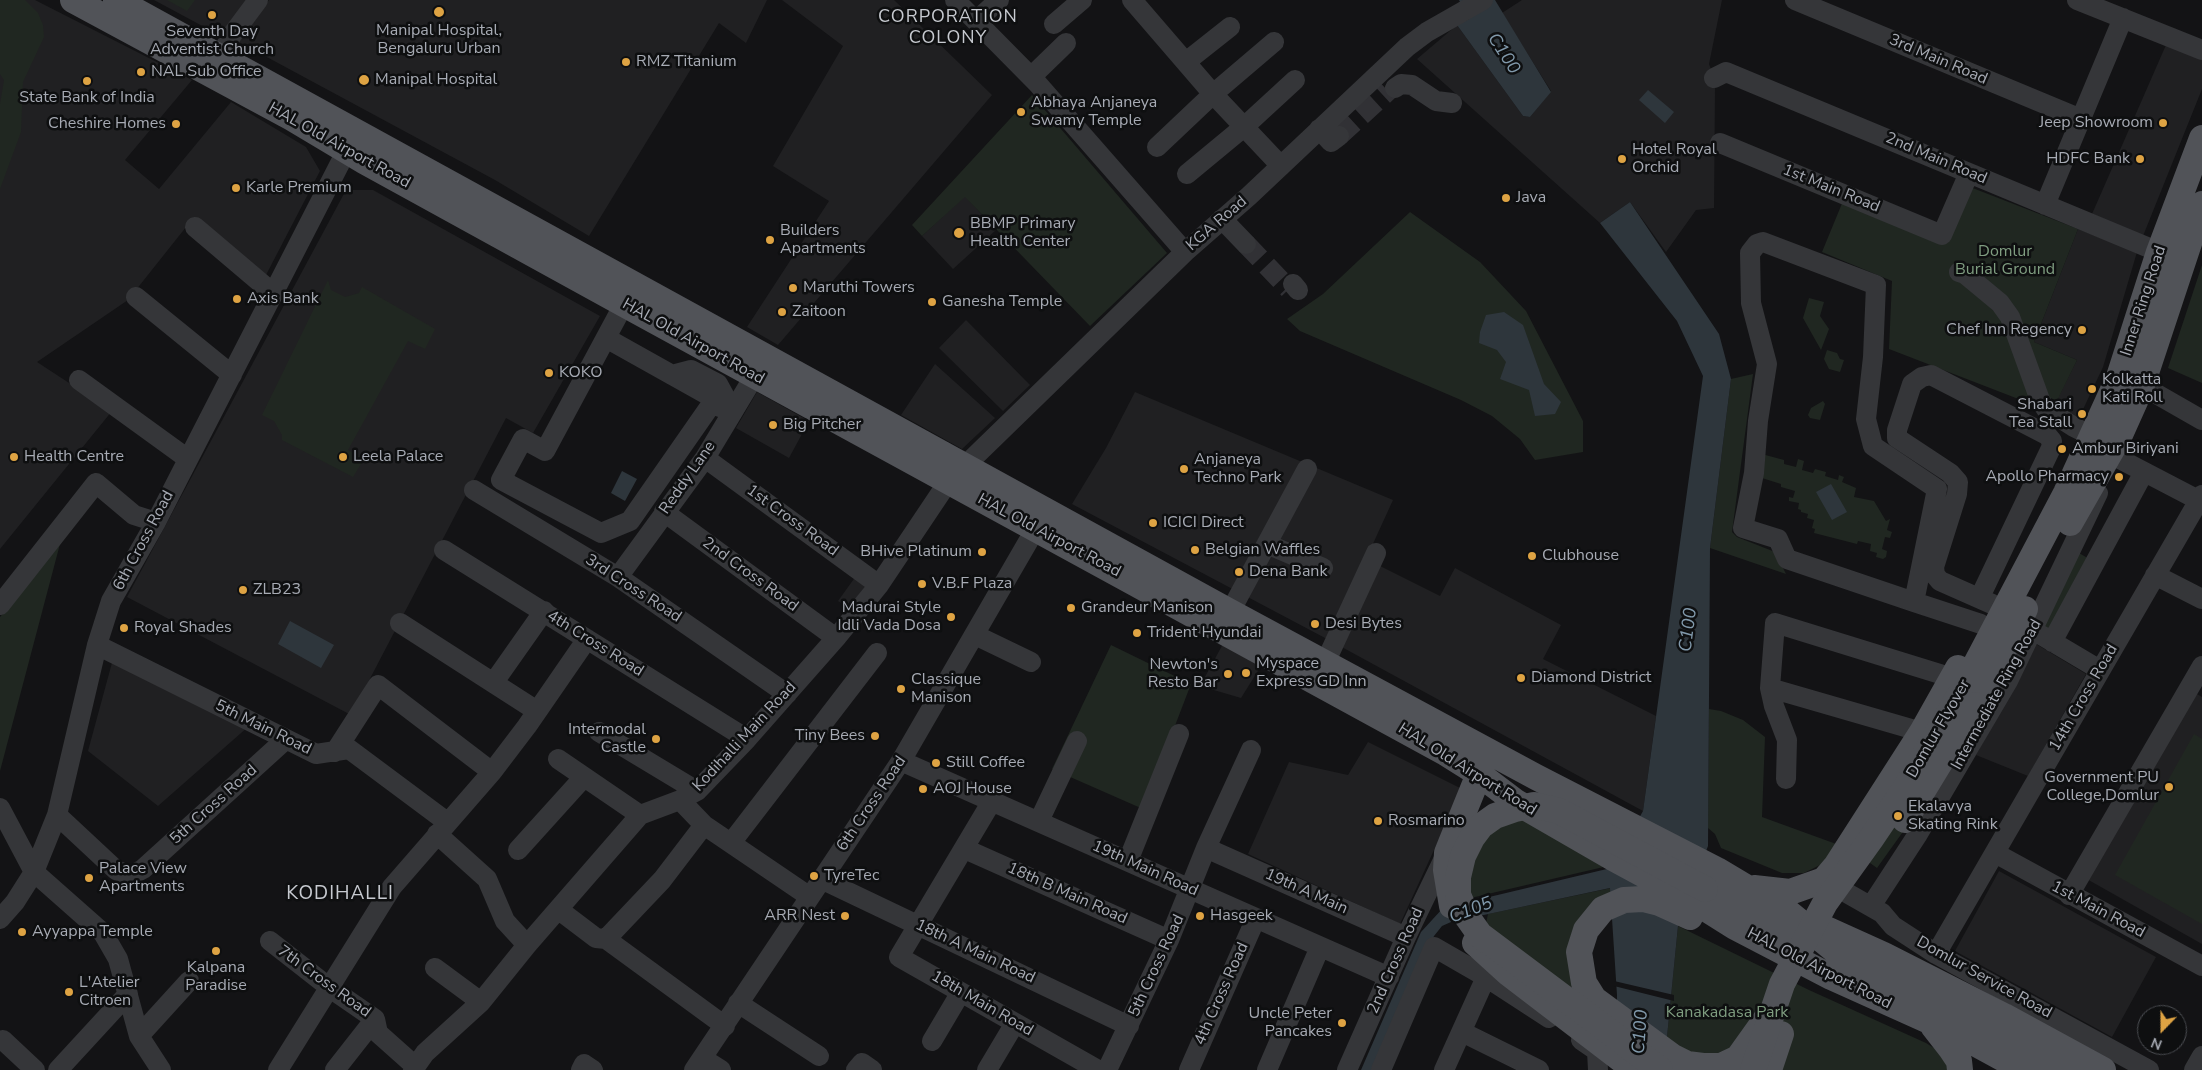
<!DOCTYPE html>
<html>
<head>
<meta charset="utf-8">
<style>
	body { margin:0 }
	#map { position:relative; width:2202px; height:1070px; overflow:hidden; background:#131315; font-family:"Nunito Sans",sans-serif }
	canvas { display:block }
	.north { position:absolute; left:2137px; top:1005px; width:50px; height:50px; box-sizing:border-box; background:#0e0f10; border:1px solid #4b4d52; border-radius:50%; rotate:202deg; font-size:14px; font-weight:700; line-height:20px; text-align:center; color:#a7abb4 }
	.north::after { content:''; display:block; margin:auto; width:18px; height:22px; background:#dea343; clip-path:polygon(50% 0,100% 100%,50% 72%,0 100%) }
</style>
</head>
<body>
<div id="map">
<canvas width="2202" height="1070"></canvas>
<div class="north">N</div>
</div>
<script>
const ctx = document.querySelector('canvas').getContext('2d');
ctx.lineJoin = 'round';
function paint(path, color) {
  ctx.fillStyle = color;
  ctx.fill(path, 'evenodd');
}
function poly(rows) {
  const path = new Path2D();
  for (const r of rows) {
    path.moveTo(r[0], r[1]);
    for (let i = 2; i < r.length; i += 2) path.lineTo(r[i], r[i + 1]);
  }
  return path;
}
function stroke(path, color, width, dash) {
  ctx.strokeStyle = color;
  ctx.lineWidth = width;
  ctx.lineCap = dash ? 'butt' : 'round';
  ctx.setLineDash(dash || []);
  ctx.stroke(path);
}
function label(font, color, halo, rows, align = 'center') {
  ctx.font = font + ' "Nunito Sans",sans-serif';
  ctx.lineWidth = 5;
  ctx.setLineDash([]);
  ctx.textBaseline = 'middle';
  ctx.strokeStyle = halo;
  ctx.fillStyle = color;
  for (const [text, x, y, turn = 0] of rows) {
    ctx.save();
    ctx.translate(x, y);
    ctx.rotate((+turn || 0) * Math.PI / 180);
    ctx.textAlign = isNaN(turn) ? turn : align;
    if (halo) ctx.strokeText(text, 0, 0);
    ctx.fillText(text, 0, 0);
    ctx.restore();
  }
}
paint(poly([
	[0,0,35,0,192,80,125,160,159,189,231,102,306,147,320,171,266,275,194,217,128,300,37,362,112,411,0,549],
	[154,0,247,0,221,36],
	[269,0,767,0,746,43,719,23,589,236,495,180,239,42],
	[782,0,894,0,992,95,778,345,747,327,829,201,773,166,843,46],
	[1522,0,1722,0,1709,64,1714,78,1715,88,1714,208,1696,210,1666,252,1630,202,1600,223,1417,59,1457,25,1523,116,1530,117,1551,91,1502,13],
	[2166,45,2202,59,2202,89,2143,236,2092,214],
	[346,190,373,190,600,316,533,433,506,418,351,715,127,597],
	[965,196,996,230,953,269,922,236],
	[2078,229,2137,252,2103,367,2078,420,2054,406,2077,360,2034,342],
	[966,320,1030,385,1003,411,939,348],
	[935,364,995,418,962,449,901,415],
	[757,392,809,421,789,458,736,428],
	[1135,392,1393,500,1366,559,1440,596,1455,568,1561,625,1543,659,1656,716,1643,811,1327,639,1072,504,1106,448],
	[856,576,867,584,849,608,838,601],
	[1223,644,1261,666,1241,698,1200,686],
	[2036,644,2086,674,2028,776,1976,755],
	[113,659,249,726,158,806,88,751],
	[2192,691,2202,697,2202,944,2085,878],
	[1368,742,1462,789,1400,924,1248,854,1289,762,1348,775],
	[1999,871,2156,957,2112,1037,1955,951]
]), '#202022');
paint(poly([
	[0,0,25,0,38,13,43,25,44,37,23,82,21,132,0,189,0,104,4,80,0,74],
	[167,0,195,0,187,11],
	[1032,95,1167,253,1090,326,965,197,922,236,912,225],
	[1970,187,2078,229,2034,342,2077,360,2057,401,2035,391,2034,405,1889,349,1892,281,1822,252,1843,201,1948,243],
	[1410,212,1480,262,1526,311,1583,421,1583,452,1535,460,1520,439,1492,416,1461,400,1300,331,1287,319,1323,294],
	[2202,265,2202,383,2168,368],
	[328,280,331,290,345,297,359,293,362,287,435,329,425,349,408,341,348,450,364,459,353,477,282,440,282,435,274,421,262,415],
	[1809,298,1824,302,1820,316,1829,329,1821,350,1803,318],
	[1827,350,1837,353,1840,359,1844,360,1840,372,1829,369,1824,359],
	[1753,374,1732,532,1737,537,1775,552,1786,574,1710,548,1731,379],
	[1823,401,1825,404,1820,420,1810,418,1808,415,1811,408],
	[1758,453,1784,460,1784,464,1796,467,1798,459,1804,461,1802,470,1813,473,1815,469,1826,472,1825,476,1838,480,1839,475,1844,477,1842,482,1856,488,1854,497,1874,501,1886,521,1890,519,1887,530,1892,532,1890,538,1885,537,1882,549,1887,551,1886,557,1883,559,1876,557,1877,553,1870,551,1871,544,1858,541,1857,544,1814,533,1815,529,1812,528,1814,520,1807,518,1808,514,1801,512,1801,510,1798,509,1799,503,1789,501,1789,497,1793,498,1795,491,1781,487,1781,484,1762,478],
	[60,544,0,771,0,617],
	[2079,553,2091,560,2052,636,2041,629],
	[1111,645,1191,684,1143,809,1052,769],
	[1709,709,1721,711,1743,720,1765,737,1762,817,1839,845,1830,860,1804,873,1782,873,1721,848,1715,834,1708,828],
	[2194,734,2202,739,2202,924,2115,875],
	[1925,801,1877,868,1856,853],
	[1493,803,1608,866,1462,900,1469,837],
	[1611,888,1612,897,1588,911,1588,1005,1485,928,1488,914],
	[1678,926,1809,990,1926,1043,1953,1060,1954,1070,1680,1070,1667,1037]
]), '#202721');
paint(poly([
	[1459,0,1495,0,1551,92,1530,117,1523,116,1457,25,1469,19],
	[1648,90,1674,112,1665,123,1639,100],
	[1630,202,1719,334,1731,379,1710,548,1708,846,1678,926,1667,1037,1616,1070,1617,995,1610,888,1451,922,1442,926,1434,936,1410,986,1375,1070,1361,1070,1421,932,1443,908,1611,868,1643,811,1703,376,1677,321,1600,223],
	[1504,312,1523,325,1544,384,1561,402,1555,414,1535,416,1529,390,1500,379,1506,362,1497,350,1479,343,1480,332,1486,315],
	[622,471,637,479,625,501,611,493],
	[1831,484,1847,512,1832,520,1816,492],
	[290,621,334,645,321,668,278,644]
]), '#2e363c');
paint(poly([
	[1614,981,1674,995,1674,1001,1614,986]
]), '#131315');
stroke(poly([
	[1339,136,1388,91],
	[1246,244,1289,289]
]), '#313135', 20, [20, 10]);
stroke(poly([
	[955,0,1037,83,1185,252],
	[1132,0,1213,94,1281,166],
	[1795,0,2081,119],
	[2077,0,2202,50],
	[976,21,999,0],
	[1054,24,1082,0],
	[219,58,232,35,258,0],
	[1187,61,1230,27],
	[1031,77,1066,43],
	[1714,78,1726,72,2159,252],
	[1395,88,1401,84,1412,85,1436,101,1452,103],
	[1319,129,1331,142,1339,136],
	[1720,143,1942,235,1969,173],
	[1157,147,1213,94,1274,42],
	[1187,174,1245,126,1295,80],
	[2045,205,2123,18],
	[1222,219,1246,244],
	[195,227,274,294],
	[1959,272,1965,274,2000,303,2010,317,2040,400,2046,409,2074,427,2092,436],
	[1293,284,1298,290],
	[136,297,232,375],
	[606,338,715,399,630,521,601,533,501,480,523,439,545,451,624,304],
	[672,375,691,370,718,384,724,395,720,407],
	[79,380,188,459],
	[2141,388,2153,392,2202,420],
	[2110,454,2202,502],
	[705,458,879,585],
	[967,468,973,458,1185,252,1249,196,1407,47,1427,32,1483,0],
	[474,490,618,577,787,694],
	[664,512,836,638],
	[1267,544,1323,568],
	[444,550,747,739],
	[2155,575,2202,599],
	[618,577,705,458,755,375],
	[1980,597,2051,448,2052,441,2047,435,1931,375,1922,377,1912,384,1897,430,1897,438,1950,473,1958,482,1957,494,1934,567,1935,575,1940,581,1992,604],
	[1914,602,1937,489,1873,446,1866,419,1873,357,1876,285,1763,242,1757,244,1750,253,1751,303,1767,364,1758,421,1754,473,1743,528,1778,539,1787,559,1914,602,1981,624],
	[0,605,96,483,134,515,156,522],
	[1230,612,1307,469],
	[400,623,537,711],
	[975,635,1031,662],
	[2041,635,2100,670],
	[2052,642,2144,472],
	[97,645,316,754,349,749,447,822],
	[1325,663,1376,553],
	[494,682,544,611],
	[1770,688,1922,732],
	[599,732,697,791],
	[335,752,378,685,492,772],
	[558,759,640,815],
	[901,761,1389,977],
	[1786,779,1787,740,1774,706,1770,688,1775,623,1953,678],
	[680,800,704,825,810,897],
	[992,801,899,957,1098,1070],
	[0,808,34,872,103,933,118,959,139,1036,161,1070],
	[57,815,116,870,130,876,143,869,285,740],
	[1039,821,1077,741],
	[437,834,487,879,505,921,527,945],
	[731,843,877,653],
	[1206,848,1406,937],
	[965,849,1169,940],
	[518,850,584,777],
	[1995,853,2202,966],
	[1128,861,1179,734],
	[821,879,1129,1026],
	[1824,880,1882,913,1893,926,1936,954,2149,1070],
	[2069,895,2202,666],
	[1871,906,1918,834,2008,681,2098,493],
	[557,913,563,913,596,938,606,939,725,1026],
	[0,919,15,902,34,872,57,815,97,645,111,601,156,522,353,138],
	[606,939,662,880,704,825],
	[270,941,330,988,375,1019,378,1033,415,1066],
	[1936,954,2202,495],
	[435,968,481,1002],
	[738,1003,819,1056],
	[1462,1032,1539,1070],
	[139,1036,189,981],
	[3,1040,35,1070],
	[1581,1040,1597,1051,1598,1070],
	[932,1041,961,992],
	[702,1058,721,1070],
	[58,1070,128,994],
	[278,1070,392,887,492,772,527,726,587,639],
	[335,1070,375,1019],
	[413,1070,425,1053,481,1002,527,945,640,815,680,800,697,791,747,739,836,638,879,585,948,482],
	[581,1070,584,1064,593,1070],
	[694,1070,901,761,1036,528],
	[856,1070,862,1063,872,1070],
	[987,1070,1015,1023],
	[1107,1070,1169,940,1206,848,1251,750],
	[1189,1070,1256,918],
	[1267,1070,1320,947],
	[1347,1070,1406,937,1446,854],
	[1381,1070,1434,947,1486,977,1549,1018],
	[1444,1070,1486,977],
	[2194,1070,2202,1056]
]), '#353639', 20);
stroke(poly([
	[73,0,292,118,364,161,624,304,1444,752,1479,774,1516,802,1613,858,1700,905,1735,927,1831,977,1960,1035,2024,1070],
	[116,0,1230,612,1536,777,1717,870,1789,913,1848,961,2064,1070],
	[2070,523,2119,437,2141,388,2202,204],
	[1959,696,2066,493,2119,377,2159,252,2202,138],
	[1975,705,2025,609],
	[1754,888,1790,892,1824,880,1836,866,1922,732,1958,668],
	[1705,889,1802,938],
	[1452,906,1446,870,1447,853,1479,774],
	[1690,917,1659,903,1643,899,1624,900,1603,909,1586,930,1579,952,1584,983,1594,999,1673,1057,1687,1064,1703,1066,1721,1066,1738,1058,1768,1016],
	[1822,927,1884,955,2004,1016,2103,1070],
	[1475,943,1508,973,1635,1070],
	[1933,1026,1951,1049,1959,1061,1960,1070],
	[1769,1070,1781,1034]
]), '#515358', 26);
stroke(poly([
	[1905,820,1975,705],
	[1660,1070,1480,935,1468,918,1458,895,1458,877,1463,856,1472,838,1481,826,1495,816,1515,809,1534,805,1559,811,1705,889],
	[1753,1070,1782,984,1825,903,1871,839,1906,787,1959,696]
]), '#515358', 26);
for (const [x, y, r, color] of [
	[439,12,6,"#dea343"],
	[212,15,5,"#dea343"],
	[626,62,5,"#dea343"],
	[141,72,5,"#dea343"],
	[364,80,6,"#dea343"],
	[87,81,5,"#dea343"],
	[1021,112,5,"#dea343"],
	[2163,123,5,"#dea343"],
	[176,124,5,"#dea343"],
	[1622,159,5,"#dea343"],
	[2140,159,5,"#dea343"],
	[236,188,5,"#dea343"],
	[1506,198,5,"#dea343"],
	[959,233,6,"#dea343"],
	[770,240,5,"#dea343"],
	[793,288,5,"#dea343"],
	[237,299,5,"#dea343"],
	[932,302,5,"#dea343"],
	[782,312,5,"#dea343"],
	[2082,330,5,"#dea343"],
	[549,373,5,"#dea343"],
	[2092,389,5,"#dea343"],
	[2082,414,5,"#dea343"],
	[773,425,5,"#dea343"],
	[2062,449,5,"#dea343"],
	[14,457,5,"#dea343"],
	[343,457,5,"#dea343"],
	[1184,469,5,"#dea343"],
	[2119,477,5,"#dea343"],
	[1153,523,5,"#dea343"],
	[1195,550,5,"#dea343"],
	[982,552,5,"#dea343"],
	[1532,556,5,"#dea343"],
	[1239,572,5,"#dea343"],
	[922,584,5,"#dea343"],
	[243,590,5,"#dea343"],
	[1071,608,5,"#dea343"],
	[951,617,5,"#dea343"],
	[1315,624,5,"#dea343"],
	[124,628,5,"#dea343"],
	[1137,633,5,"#dea343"],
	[1246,673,5,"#dea343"],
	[1228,674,5,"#dea343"],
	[1521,678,5,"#dea343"],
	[901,689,5,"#dea343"],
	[875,736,5,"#dea343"],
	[656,739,5,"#dea343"],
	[936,763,5,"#dea343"],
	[2169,787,5,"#dea343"],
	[923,789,5,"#dea343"],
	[1898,816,5,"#dea343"],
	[1378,821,5,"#dea343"],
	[814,876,5,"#dea343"],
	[89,878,5,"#dea343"],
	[845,916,5,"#dea343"],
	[1200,916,5,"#dea343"],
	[22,932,5,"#dea343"],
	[216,951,5,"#dea343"],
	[69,992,5,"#dea343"],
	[1342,1023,5,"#dea343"]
]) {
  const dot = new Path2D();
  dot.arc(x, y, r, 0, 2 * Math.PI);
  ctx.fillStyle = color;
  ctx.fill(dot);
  stroke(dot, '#0e0f10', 2);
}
label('16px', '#a7abb4', '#0e0f10', [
	["Manipal Hospital,",439,31,"center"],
	["Bengaluru Urban",439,49,"center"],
	["Seventh Day",212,32,"center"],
	["Adventist Church",212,50,"center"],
	["RMZ Titanium",636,62],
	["NAL Sub Office",151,72],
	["Manipal Hospital",375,80],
	["State Bank of India",87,98,"center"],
	["Abhaya Anjaneya",1031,103],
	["Swamy Temple",1031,121],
	["Jeep Showroom",2153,123,"right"],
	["Cheshire Homes",166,124,"right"],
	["Hotel Royal",1632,150],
	["Orchid",1632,168],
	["HDFC Bank",2130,159,"right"],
	["Karle Premium",246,188],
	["Java",1516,198],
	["BBMP Primary",970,224],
	["Health Center",970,242],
	["Builders",780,231],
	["Apartments",780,249],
	["Maruthi Towers",803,288],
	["Axis Bank",247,299],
	["Ganesha Temple",942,302],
	["Zaitoon",792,312],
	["Chef Inn Regency",2072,330,"right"],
	["KOKO",559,373],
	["Kolkatta",2102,380],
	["Kati Roll",2102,398],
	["Shabari",2072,405,"right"],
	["Tea Stall",2072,423,"right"],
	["Big Pitcher",783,425],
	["Ambur Biriyani",2072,449],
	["Health Centre",24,457],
	["Leela Palace",353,457],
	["Anjaneya",1194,460],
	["Techno Park",1194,478],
	["Apollo Pharmacy",2109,477,"right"],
	["ICICI Direct",1163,523],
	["Belgian Waffles",1205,550],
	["BHive Platinum",972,552,"right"],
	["Clubhouse",1542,556],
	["Dena Bank",1249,572],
	["V.B.F Plaza",932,584],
	["ZLB23",253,590],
	["Madurai Style",941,608,"right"],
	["Idli Vada Dosa",941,626,"right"],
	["Grandeur Manison",1081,608],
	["Desi Bytes",1325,624],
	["Royal Shades",134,628],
	["Trident Hyundai",1147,633],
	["Myspace",1256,664],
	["Express GD Inn",1256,682],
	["Newton's",1218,665,"right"],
	["Resto Bar",1218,683,"right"],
	["Diamond District",1531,678],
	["Classique",911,680],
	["Manison",911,698],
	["Intermodal",646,730,"right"],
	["Castle",646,748,"right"],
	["Tiny Bees",865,736,"right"],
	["Still Coffee",946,763],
	["Government PU",2159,778,"right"],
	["College,Domlur",2159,796,"right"],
	["AOJ House",933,789],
	["Ekalavya",1908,807],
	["Skating Rink",1908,825],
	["Rosmarino",1388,821],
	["Palace View",99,869],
	["Apartments",99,887],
	["TyreTec",824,876],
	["ARR Nest",835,916,"right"],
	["Hasgeek",1210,916],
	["Ayyappa Temple",32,932],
	["Kalpana",216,968,"center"],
	["Paradise",216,986,"center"],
	["L'Atelier",79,983],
	["Citroen",79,1001],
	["Uncle Peter",1332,1014,"right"],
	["Pancakes",1332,1032,"right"]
], 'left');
label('16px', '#a7abb4', '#0e0f10', [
	["3rd Main Road",1938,60,23],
	["HAL Old Airport Road",339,146,29],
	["2nd Main Road",1936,159,23],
	["1st Main Road",1831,189,22],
	["KGA Road",1217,224,-41],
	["Inner Ring Road",2144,301,-72],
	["HAL Old Airport Road",693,342,29],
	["Reddy Lane",688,478,-55],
	["1st Cross Road",792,521,36],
	["HAL Old Airport Road",1049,536,28],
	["6th Cross Road",144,541,-62],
	["2nd Cross Road",750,575,36],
	["3rd Cross Road",633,589,33],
	["4th Cross Road",595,644,32],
	["Intermediate Ring Road",1997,695,-61],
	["14th Cross Road",2084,698,-60],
	["5th Main Road",263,728,26],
	["Domlur Flyover",1939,729,-60],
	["Kodihalli Main Road",745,737,-47],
	["HAL Old Airport Road",1467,770,32],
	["6th Cross Road",872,804,-56],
	["5th Cross Road",214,805,-42],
	["19th Main Road",1145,869,24],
	["19th A Main",1306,892,24],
	["18th B Main Road",1067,894,24],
	["1st Main Road",2098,910,28],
	["18th A Main Road",975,952,25],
	["2nd Cross Road",1396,961,-66],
	["5th Cross Road",1157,966,-65],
	["HAL Old Airport Road",1819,969,27],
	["Domlur Service Road",1984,978,29],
	["7th Cross Road",324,982,36],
	["4th Cross Road",1222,994,-66],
	["18th Main Road",982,1004,30]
]);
label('16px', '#7f9d80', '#0e0f10', [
	["Domlur",2005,252],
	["Burial Ground",2005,270],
	["Kanakadasa Park",1727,1013]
]);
ctx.letterSpacing = '1px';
label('18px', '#c7cad0', '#0e0f10', [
	["CORPORATION",948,18],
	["COLONY",948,39]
]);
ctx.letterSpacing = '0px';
label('italic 18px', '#8199ab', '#0e0f10', [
	["C100",1503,54,57],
	["C100",1689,630,-83],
	["C105",1471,911,-21],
	["C100",1641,1032,-86]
]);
ctx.letterSpacing = '1px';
label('19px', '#c7cad0', '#0e0f10', [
	["KODIHALLI",340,894]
]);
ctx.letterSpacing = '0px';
</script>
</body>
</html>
